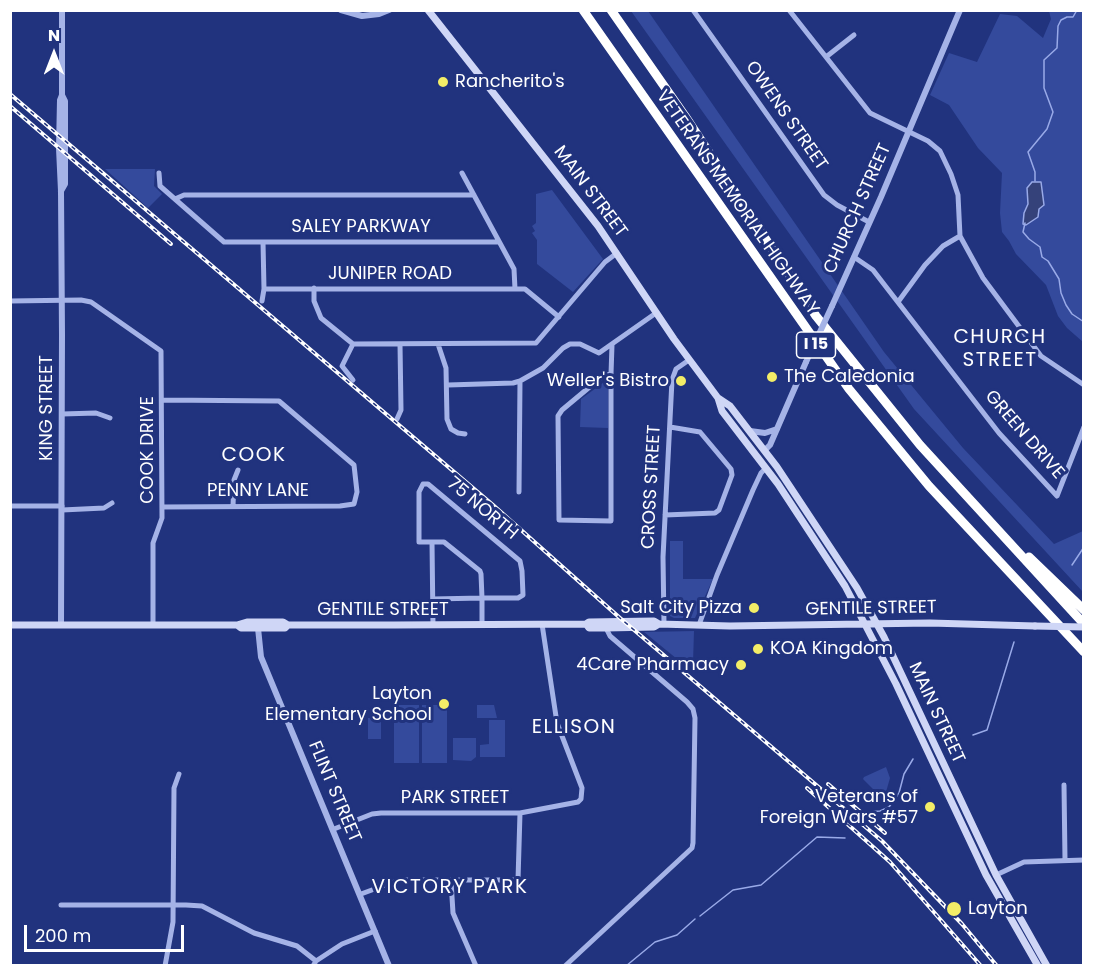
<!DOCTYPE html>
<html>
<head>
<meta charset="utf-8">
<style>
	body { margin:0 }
	#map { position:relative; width:1094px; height:976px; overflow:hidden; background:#21337e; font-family:Poppins,sans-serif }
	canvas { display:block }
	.frame { position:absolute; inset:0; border:12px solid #fff; pointer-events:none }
	.north { position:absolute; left:24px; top:24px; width:60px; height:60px; -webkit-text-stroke:4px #21337e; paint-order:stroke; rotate:0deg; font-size:16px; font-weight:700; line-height:24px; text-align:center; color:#fff }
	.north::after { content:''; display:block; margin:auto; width:21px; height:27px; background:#fff; clip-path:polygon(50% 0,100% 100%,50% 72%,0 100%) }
	.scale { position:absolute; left:24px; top:925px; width:160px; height:27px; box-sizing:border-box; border:3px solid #fff; border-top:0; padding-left:8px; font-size:18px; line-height:21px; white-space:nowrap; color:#fff; -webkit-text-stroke:4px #21337e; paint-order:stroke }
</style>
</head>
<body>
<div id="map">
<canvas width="1094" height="976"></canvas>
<div class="frame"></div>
<div class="north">N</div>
<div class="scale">200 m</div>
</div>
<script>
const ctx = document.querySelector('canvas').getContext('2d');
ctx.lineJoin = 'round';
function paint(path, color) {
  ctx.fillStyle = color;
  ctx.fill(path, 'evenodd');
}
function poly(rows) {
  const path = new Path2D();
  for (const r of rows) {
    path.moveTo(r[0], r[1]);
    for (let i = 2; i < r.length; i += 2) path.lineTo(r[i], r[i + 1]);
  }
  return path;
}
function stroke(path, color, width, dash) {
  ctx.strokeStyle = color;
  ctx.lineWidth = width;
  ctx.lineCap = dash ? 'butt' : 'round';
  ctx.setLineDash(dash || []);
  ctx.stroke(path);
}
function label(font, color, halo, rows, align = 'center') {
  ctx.font = font + ' Poppins,sans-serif';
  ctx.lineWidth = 6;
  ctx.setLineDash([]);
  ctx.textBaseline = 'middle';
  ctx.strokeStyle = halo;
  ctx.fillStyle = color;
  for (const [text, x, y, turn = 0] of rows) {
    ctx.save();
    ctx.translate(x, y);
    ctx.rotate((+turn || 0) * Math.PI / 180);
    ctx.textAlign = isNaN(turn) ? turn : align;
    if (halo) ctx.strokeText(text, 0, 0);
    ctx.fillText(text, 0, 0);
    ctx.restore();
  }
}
paint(poly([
	[631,11,648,11,884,352,963,448,1054,544,1083,531,1083,592,914,409],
	[1049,11,1083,11,1083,342,1067,328,1058,316,1046,285,1016,254,1009,241,1002,232,1000,213,1002,173,978,148,949,105,930,95,949,53,977,62,1000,14,1017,16,1043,38,1051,19],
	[105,169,155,169,154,186,162,194,148,208],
	[552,190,603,259,573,292,537,264,537,240,532,233,535,231,532,226,536,223,536,194],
	[607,380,608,382,608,428,580,427,581,399],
	[670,541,683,541,683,579,713,579,695,618,674,618,670,616],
	[694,631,693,663,688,668,644,632],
	[394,705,419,705,419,763,394,763],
	[422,705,447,705,447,763,422,763],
	[477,705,494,705,497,718,477,718],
	[368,718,381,718,381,739,368,739],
	[489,720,505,720,505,757,480,757,480,745,489,744],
	[453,738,476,738,476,757,471,761,453,760],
	[886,767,890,778,886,792,880,799,871,799,873,796,871,793,874,790,863,779,864,777]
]), '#344a9c');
const water = poly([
	[1032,182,1041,182,1044,205,1039,209,1038,217,1026,225,1023,224,1024,213,1028,204,1027,188,1032,182]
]);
paint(water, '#35427a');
stroke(water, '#99aae8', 1.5);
stroke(poly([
	[1035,181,1035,172,1028,152,1047,129,1053,112,1044,88,1044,60,1057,48,1058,26,1061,20,1067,17,1073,17,1077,10],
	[1025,223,1023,232,1029,239,1040,247,1042,257,1048,261,1059,279,1061,293,1066,305,1072,314,1084,322],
	[1072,565,1084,547],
	[973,735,987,730,1014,642],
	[868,812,880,811,889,807,899,793,904,774,913,759],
	[700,916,733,890,761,885,817,837,845,838],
	[626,966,655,942,677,935,695,919]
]), '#99aae8', 1.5);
stroke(poly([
	[693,10,824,195,837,205,869,222],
	[789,10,870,113,928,141,940,151,951,174,958,195,960,236,983,278,1041,356,1084,385],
	[826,57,854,35],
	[159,173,160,186,224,242,499,242],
	[462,173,514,269,515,289],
	[175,199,184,195,474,195],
	[854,257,873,270,999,433,1057,496,1084,427],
	[314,288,314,301,321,318,353,344,536,343,605,262,617,253],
	[264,289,525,289,559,317],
	[10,301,81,300,91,302,161,351,162,518,153,543,153,624],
	[262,301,264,289,263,242],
	[898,302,925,265,943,246,960,236],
	[353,344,342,366,353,380],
	[438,344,446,368,447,419,451,429,458,433,465,434],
	[611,374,604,375,562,410,558,416,559,520,611,521,611,374,612,345],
	[448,385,513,383,520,381],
	[62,414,96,413,110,418],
	[397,419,401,410,400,344],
	[519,492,520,381,543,368,563,348,570,344,580,344,599,353,656,313],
	[10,506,62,506],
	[233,506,234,480,238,470],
	[162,507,340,506,354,504,357,492,354,465,279,401,163,400],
	[62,510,104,508,112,503],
	[665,515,715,513,719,510,732,475,731,469,700,432,670,427],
	[432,542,433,625],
	[433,599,482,598,518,598,523,595,522,571,520,561,428,484,423,484,419,492,419,542,444,542,480,571,481,574,482,598,482,624],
	[664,624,663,557,672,380,676,369,689,360],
	[699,625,717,575,753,490,761,473,766,468],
	[1064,785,1065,860],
	[334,829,372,814,381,813,520,813,578,802,581,799,582,788,557,723,542,624],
	[996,875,1024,862,1084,860],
	[451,881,453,913,476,966],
	[361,894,399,880,518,880,520,813],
	[61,905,186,905,202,906,254,933,297,946,316,961],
	[165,966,173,922,174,788,179,774],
	[313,966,316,961,342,944,375,931],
	[565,966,692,848,693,843,695,718,693,709,687,702,610,636,606,628]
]), '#a5b3e7', 5);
stroke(poly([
	[341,10,362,16,379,14,389,10],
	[61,191,65,184,65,101,62,95],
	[832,306,881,197,960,10],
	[750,431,765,433,777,429],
	[765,450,770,445,806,362],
	[61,624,62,335,61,191,59,148,60,100,62,95,62,10],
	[258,628,261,657,389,966]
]), '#a5b3e7', 6);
stroke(poly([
	[428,10,598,226,674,339,718,398,722,411,778,484,845,586,896,684,986,875,1038,966],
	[718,398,730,406,777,467,857,588,884,637,996,875,1047,966],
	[586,624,589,628,606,628,654,627,659,624],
	[10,625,237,625,241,628,285,628,288,625],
	[237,625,247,622,283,622,288,625,394,625,586,624,589,622,654,621,659,624,730,626,930,623,1035,626]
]), '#cfd6f6', 7);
stroke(poly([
	[583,10,849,389,929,486,1084,652],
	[611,10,685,116,816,316,920,445,1084,624],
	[1029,557,1084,610]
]), '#fff', 9);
const rail = poly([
	[10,94,493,505,620,618,882,841,962,924,997,966],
	[10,106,171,244],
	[828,784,885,833],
	[807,788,890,862,981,966]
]);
stroke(rail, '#fff', 4);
stroke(rail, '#21337e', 1.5, [4.5]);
stroke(poly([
	[806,362,832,306]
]), '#a5b3e7', 6);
stroke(poly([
	[1035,626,1084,627]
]), '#cfd6f6', 7);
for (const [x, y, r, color] of [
	[443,82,6,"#f3ed67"],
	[772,377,6,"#f3ed67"],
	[681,381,6,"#f3ed67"],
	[754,608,6,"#f3ed67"],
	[758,649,6,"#f3ed67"],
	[741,665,6,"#f3ed67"],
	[444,704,6,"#f3ed67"],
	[930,807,6,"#f3ed67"],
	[954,909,8,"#f3ed67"]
]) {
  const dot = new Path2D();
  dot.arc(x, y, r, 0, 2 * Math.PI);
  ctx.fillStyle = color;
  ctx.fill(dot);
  stroke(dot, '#21337e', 2);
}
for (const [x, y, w] of [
	[816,345,39]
]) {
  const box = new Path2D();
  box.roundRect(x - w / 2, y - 13, w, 26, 4.5);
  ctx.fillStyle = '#21337e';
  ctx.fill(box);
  stroke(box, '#fff', 1.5);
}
label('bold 16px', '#fff', null, [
	["I 15",816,345]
]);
label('18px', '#fff', '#21337e', [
	["Rancherito's",455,82,"left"],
	["The Caledonia",784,377,"left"],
	["Weller's Bistro",669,381],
	["Salt City Pizza",742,608],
	["KOA Kingdom",770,649,"left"],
	["4Care Pharmacy",729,665],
	["Layton",432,694],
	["Elementary School",432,715],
	["Veterans of",918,797],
	["Foreign Wars #57",918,818],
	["Layton",968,909,"left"]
], 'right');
label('18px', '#fff', '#21337e', [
	["OWENS STREET",786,116,55],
	["MAIN STREET",590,192,53],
	["VETERANS MEMORIAL HIGHWAY",737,203,55],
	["CHURCH STREET",858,209,-66],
	["SALEY PARKWAY",361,227],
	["JUNIPER ROAD",390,274],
	["KING STREET",47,408,-90],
	["GREEN DRIVE",1024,435,49],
	["COOK DRIVE",148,450,-90],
	["CROSS STREET",652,487,-87],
	["PENNY LANE",258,491],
	["75 NORTH",482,509,40],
	["GENTILE STREET",871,609,-1],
	["GENTILE STREET",383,610],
	["MAIN STREET",936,713,65],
	["FLINT STREET",334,792,67],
	["PARK STREET",455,798]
]);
ctx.letterSpacing = '1.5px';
label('20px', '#fff', '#21337e', [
	["CHURCH",1000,338],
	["STREET",1000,361],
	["COOK",254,456],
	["ELLISON",574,728],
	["VICTORY PARK",450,888]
]);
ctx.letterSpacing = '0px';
</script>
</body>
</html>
